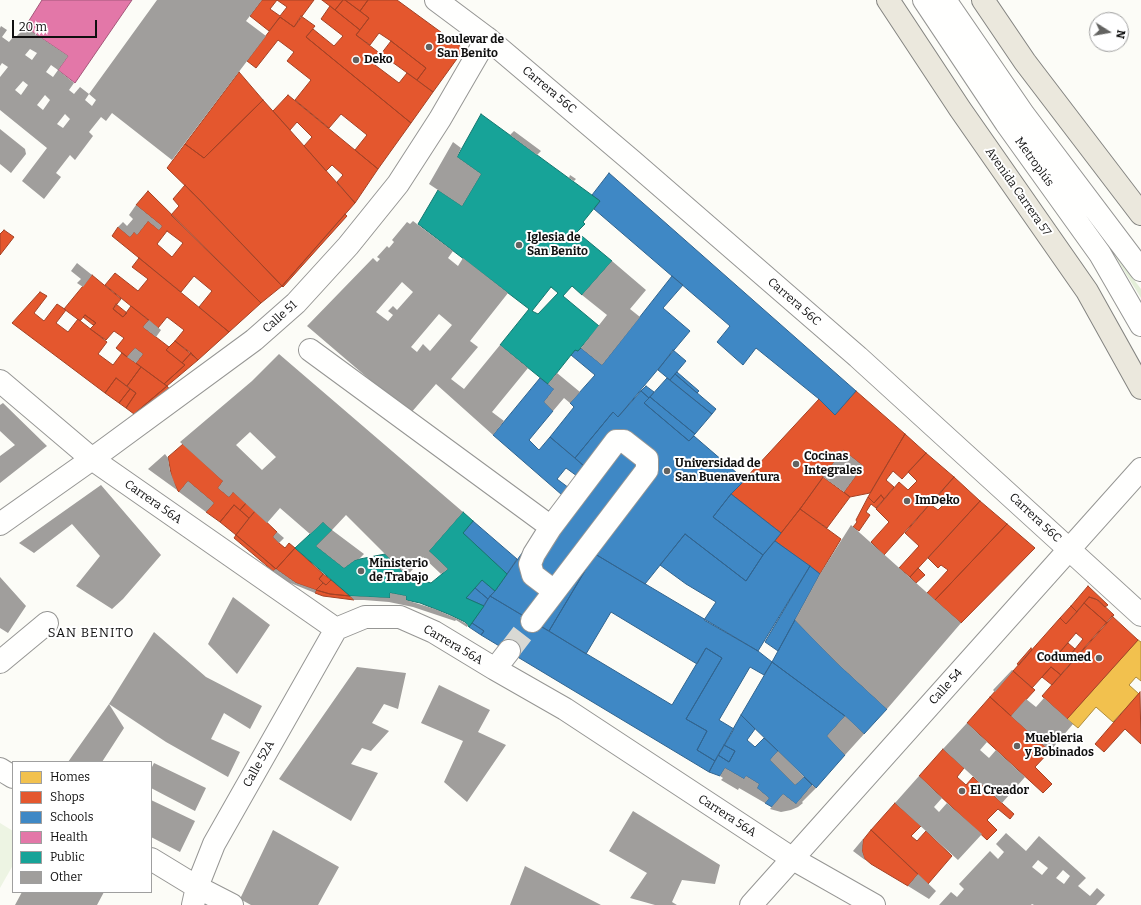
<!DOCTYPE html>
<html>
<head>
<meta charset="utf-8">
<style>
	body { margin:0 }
	#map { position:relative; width:1141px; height:905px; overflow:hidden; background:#fcfcf7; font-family:Bitter,serif }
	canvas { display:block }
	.legend { position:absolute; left:12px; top:761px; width:140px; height:132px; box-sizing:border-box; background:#fff; border:1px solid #9f9f9f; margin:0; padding:5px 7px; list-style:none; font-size:12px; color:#101010 }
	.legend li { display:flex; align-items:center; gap:8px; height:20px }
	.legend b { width:20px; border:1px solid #9f9f9f }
	.north { position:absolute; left:1089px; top:12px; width:40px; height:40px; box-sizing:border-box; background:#fff; border:1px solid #9f9f9f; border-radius:50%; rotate:101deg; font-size:11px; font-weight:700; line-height:16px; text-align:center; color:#101010 }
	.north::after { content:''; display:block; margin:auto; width:14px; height:18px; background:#636361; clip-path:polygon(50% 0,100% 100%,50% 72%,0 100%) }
	.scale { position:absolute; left:12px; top:20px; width:85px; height:18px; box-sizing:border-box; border:2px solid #101010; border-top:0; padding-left:5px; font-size:12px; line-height:14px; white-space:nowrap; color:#101010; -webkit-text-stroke:3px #fff; paint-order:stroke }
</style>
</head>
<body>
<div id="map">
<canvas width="1141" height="905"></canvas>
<ul class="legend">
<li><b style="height:11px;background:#f2c14e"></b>Homes</li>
<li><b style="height:11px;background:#e4572e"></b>Shops</li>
<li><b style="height:11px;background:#3f88c5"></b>Schools</li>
<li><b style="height:11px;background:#e377a8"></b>Health</li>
<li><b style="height:11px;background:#17a398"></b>Public</li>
<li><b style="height:11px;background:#a09e9c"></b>Other</li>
</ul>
<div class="north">N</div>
<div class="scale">20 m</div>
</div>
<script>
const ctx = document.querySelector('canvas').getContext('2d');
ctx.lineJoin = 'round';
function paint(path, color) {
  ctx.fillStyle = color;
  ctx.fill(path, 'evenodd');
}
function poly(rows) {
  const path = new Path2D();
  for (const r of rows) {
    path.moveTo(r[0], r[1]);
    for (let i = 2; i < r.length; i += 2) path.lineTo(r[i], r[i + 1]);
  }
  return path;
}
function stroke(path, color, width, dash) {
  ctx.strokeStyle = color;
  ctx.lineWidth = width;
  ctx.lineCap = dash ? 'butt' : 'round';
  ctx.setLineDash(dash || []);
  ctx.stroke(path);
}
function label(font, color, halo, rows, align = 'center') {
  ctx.font = font + ' Bitter,serif';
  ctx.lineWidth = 4;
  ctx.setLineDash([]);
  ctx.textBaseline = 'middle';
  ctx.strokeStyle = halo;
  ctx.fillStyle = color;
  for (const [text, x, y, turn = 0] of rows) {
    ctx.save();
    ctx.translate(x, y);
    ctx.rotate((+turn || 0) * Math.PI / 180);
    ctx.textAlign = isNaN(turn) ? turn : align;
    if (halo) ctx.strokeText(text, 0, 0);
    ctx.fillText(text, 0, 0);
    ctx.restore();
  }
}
paint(poly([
	[1110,248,1141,289,1141,298]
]), '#e4efd9');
paint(poly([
	[0,823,13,831,13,865,0,888]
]), '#edf4e3');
const homes = poly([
	[1138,640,1141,642,1141,681,1136,677,1129,685,1139,694,1113,722,1096,707,1078,728,1067,719,1138,640]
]);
paint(homes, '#f2c14e');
stroke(homes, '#ae8c3b', 1);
const shops = poly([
	[262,0,277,0,270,9,280,16,287,7,277,0,314,0,294,27,280,17,269,31,250,16,262,0],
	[322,0,343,0,335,10,322,0],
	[343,0,345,0,369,18,360,30,335,10,343,0],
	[345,0,368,0,360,11,345,0],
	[368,0,397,0,464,49,433,92,417,80,426,68,391,41,379,33,370,45,356,35,369,18,360,11,368,0],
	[330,6,360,30,356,35,382,55,375,65,399,83,407,73,433,92,411,123,306,37,313,29,334,46,343,36,321,19,330,6],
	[301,16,315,26,306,37,411,123,378,169,355,150,367,135,341,114,329,128,295,100,311,80,287,61,294,52,278,40,256,68,247,61,280,17,294,27,301,16],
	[391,41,426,68,417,80,381,54,391,41],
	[239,72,263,100,204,158,185,144,239,72],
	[288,95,378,169,355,203,337,182,343,175,332,165,326,171,304,146,312,137,297,122,290,130,273,111,288,95],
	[263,100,355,203,282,286,201,201,167,168,185,144,204,158,263,100],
	[185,185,282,286,261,303,171,215,179,206,173,199,185,185],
	[148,191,261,303,229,332,199,307,212,291,194,276,181,292,112,236,118,227,130,237,134,232,137,235,148,221,159,230,162,226,136,205,148,191],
	[167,231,183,243,172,257,157,244,167,231],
	[345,214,347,216,283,287,282,286,345,214],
	[4,230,14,237,0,255,0,234,4,230],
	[139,258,229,332,198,360,175,341,184,330,167,317,158,328,105,285,115,273,138,291,148,279,132,267,139,258],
	[92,275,121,299,113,309,123,317,131,306,149,320,143,327,169,347,166,350,185,365,164,384,136,363,143,354,135,348,127,357,116,348,124,338,114,331,106,340,90,329,96,323,85,315,80,321,64,309,92,275],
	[40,292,47,296,34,313,44,321,57,304,66,310,56,323,68,332,78,319,107,342,98,354,113,365,122,353,141,367,127,386,116,378,105,393,12,323,40,292],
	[116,304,127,313,123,317,113,309,116,304],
	[85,315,96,323,93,325,83,317,85,315],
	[175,341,191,353,182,363,166,350,175,341],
	[191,353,198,360,167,386,164,384,185,365,182,363,191,353],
	[141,367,167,386,134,414,126,408,136,393,127,386,141,367],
	[116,378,130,389,119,403,105,393,116,378],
	[167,386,171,391,139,418,134,414,167,386],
	[130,389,136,393,126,408,119,403,130,389],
	[856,391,905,434,870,493,850,497,844,492,863,466,843,450,800,509,781,533,731,494,819,399,835,415,856,391],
	[905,434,926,453,902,479,893,471,886,480,894,487,884,499,881,495,874,503,868,497,905,434],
	[183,444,223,481,218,488,229,497,233,492,246,503,240,510,234,505,220,522,206,512,214,503,188,481,179,492,178,491,172,479,168,457,183,444],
	[926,453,954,477,884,555,871,542,889,522,876,509,899,482,908,490,917,481,908,472,926,453],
	[823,477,850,497,827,528,800,509,823,477],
	[954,477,980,501,910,577,899,568,919,546,905,533,930,504,938,510,944,504,937,497,954,477],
	[881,495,884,499,876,508,871,504,866,512,870,515,859,531,853,527,857,522,856,520,868,497,874,503,881,495],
	[980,501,1007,524,935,600,927,593,948,570,941,565,938,568,928,558,980,501],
	[246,503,255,511,249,518,240,510,246,503],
	[234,505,249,518,236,535,220,522,234,505],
	[800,509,841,539,820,574,775,541,800,509],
	[255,511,277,532,273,537,279,543,285,548,289,543,295,548,276,569,236,535,255,511],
	[1007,524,1035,548,961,623,935,600,1007,524],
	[236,535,254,550,276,569,273,571,234,538,236,535],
	[295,548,323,574,319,579,323,583,316,590,296,583,276,569,295,548],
	[918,568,925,575,916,583,910,577,918,568],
	[323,574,331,580,326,585,319,579,323,574],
	[331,580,350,596,330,594,316,590,323,583,326,585,331,580],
	[1088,586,1108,605,1105,607,1096,599,1089,597,1077,612,1071,606,1088,586],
	[316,590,330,594,350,596,354,600,323,596,315,593,316,590],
	[1089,597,1098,600,1114,615,1107,623,1084,603,1089,597],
	[1084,603,1107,623,1061,675,1051,667,1032,688,1013,671,1060,618,1066,624,1084,603],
	[1076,633,1083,639,1067,659,1059,653,1076,633],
	[1071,606,1077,612,1066,624,1060,618,1071,606],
	[1112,616,1138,640,1067,719,1042,696,1112,616],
	[1068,643,1075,649,1067,659,1059,653,1068,643],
	[1031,648,1032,650,1019,665,1017,664,1031,648],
	[1051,667,1061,675,1052,685,1042,677,1051,667],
	[1013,671,1035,690,1011,716,990,697,1013,671],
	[1140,692,1141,744,1125,729,1104,752,1095,744,1140,692],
	[990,697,1050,751,1035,767,1052,784,1043,793,967,723,990,697],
	[943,749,964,768,957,777,966,785,973,777,1014,814,1010,819,998,809,987,820,997,830,987,840,919,776,943,749],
	[895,803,921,826,911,836,917,841,926,831,952,856,928,884,871,830,895,803],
	[871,830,918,874,908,886,871,864,864,858,862,851,863,840,871,830]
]);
paint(shops, '#e4572e');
stroke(shops, '#a44225', 1);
const schools = poly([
	[609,173,856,391,835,415,819,399,756,348,743,365,717,342,730,326,594,209,600,201,592,195,609,173],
	[672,276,683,285,663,308,690,331,618,417,613,412,575,458,550,437,574,407,570,403,595,375,571,355,575,350,578,351,581,348,602,365,672,276],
	[673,350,686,361,670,380,658,370,673,350],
	[677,372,699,391,697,393,675,374,677,372],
	[675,374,716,409,712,414,670,380,675,374],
	[540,378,554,389,544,402,553,411,529,440,539,450,550,437,584,466,577,476,566,468,557,479,569,488,562,495,493,435,540,378],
	[667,378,712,414,695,434,650,397,667,378],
	[646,386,654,392,649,398,641,391,646,386],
	[641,391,649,398,644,403,689,441,694,436,745,480,731,494,713,517,763,555,746,581,685,534,645,584,595,554,549,631,490,596,495,591,584,466,575,458,613,412,618,417,641,391],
	[650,397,695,434,689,441,644,403,650,397],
	[731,494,781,533,763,555,713,517,731,494],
	[473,521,517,559,507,574,463,533,473,521],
	[685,534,746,581,763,555,775,541,810,566,758,651,704,620,716,602,686,584,660,565,685,534],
	[595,554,758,651,772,662,764,675,750,667,719,720,734,729,715,761,697,750,707,731,686,719,722,658,706,648,697,664,611,612,586,654,549,631,595,554],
	[810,566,820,574,778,651,765,642,810,566],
	[482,580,495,591,488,599,475,588,482,580],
	[475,588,488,599,484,606,466,598,475,588],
	[490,596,672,705,706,648,722,658,686,719,707,731,697,750,715,761,709,772,481,635,484,631,472,623,490,596],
	[795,620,836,662,887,709,864,734,845,716,772,662,795,620],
	[472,623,484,631,481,635,469,627,472,623],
	[772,662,845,716,827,736,845,755,816,788,741,715,772,662],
	[741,715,755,729,747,740,755,747,764,738,778,751,770,760,795,785,804,777,812,785,796,804,783,794,772,807,765,803,769,798,757,788,759,784,746,776,744,779,725,768,720,776,709,772,718,755,729,762,735,751,724,745,741,715],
	[724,745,735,751,729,762,718,755,724,745]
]);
paint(schools, '#3f88c5');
stroke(schools, '#31648f', 1);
const health = poly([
	[42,0,132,0,75,83,58,70,68,56,25,27,42,0]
]);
paint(health, '#e377a8');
stroke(health, '#a4587a', 1);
const public = poly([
	[481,114,600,201,583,222,585,224,577,232,612,261,582,295,572,286,563,296,599,326,578,351,575,350,548,384,500,345,529,309,418,224,438,190,462,206,481,174,457,157,481,114],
	[551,287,558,293,538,314,532,311,551,287],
	[463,512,473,521,463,533,507,574,495,591,482,580,466,598,484,606,469,627,465,622,448,614,420,603,406,600,406,596,390,593,390,598,350,596,295,548,323,522,332,530,316,546,344,568,355,560,385,554,407,576,431,583,448,569,429,551,463,512]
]);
paint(public, '#17a398');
stroke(public, '#15776f', 1);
paint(poly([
	[157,0,262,0,246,21,266,36,172,160,112,113,106,121,101,117,89,132,93,136,75,160,70,155,56,173,61,177,44,199,22,181,47,148,0,110,0,77,8,67,2,63,0,66,0,28,1,26,7,30,2,37,9,42,14,36,16,37,25,27,68,56,58,70,51,65,46,72,53,77,58,70,74,83,69,90,74,94,80,87,89,94,85,100,92,106,96,100,89,94],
	[30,49,37,53,32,60,25,55],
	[23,81,28,85,21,95,15,90],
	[45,95,50,100,43,110,37,105],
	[65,114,70,119,63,128,57,124],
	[0,129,25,149,26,154,11,173,0,164],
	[514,131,541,151,537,155,510,135],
	[453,142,461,148,457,157,481,174,462,206,429,184],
	[570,175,576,179,574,181,569,178],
	[136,205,162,226,159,230,148,221,137,235,134,232,130,237,118,227,123,222,127,226,133,219,129,215],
	[413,221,453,251,448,258,458,266,463,258,508,293,470,341,478,347,451,379,464,389,500,345,528,368,492,412,504,421,493,435,436,384,410,414,307,326,373,258,377,262,380,259,377,257,387,246,389,248,394,242,392,240,407,222,410,224],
	[402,282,413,292,397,310,393,306,388,311,393,315,388,321,376,312],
	[439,314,452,325,430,351,423,344,417,352,411,347],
	[612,261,646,290,630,309,640,317,602,365,581,348,607,315,582,295],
	[77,263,92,275,83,287,77,283,81,279,71,271],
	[149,320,161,330,156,337,143,327],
	[135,348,143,354,136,363,127,357],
	[279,354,463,512,429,551,448,569,441,574,423,557,407,576,346,515,332,530,323,522,310,534,280,508,267,523,233,492,229,497,218,488,223,481,180,442,252,381],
	[250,432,276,457,262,470,236,445],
	[557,373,580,392,570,403,564,398,553,411,544,402,554,389,548,384],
	[3,403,47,446,0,483,0,456,15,445,0,431,0,405],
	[843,450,863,466,844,492,823,477],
	[165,454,168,458,170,471,177,490,148,469],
	[188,481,214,503,206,512,179,492],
	[101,485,161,555,123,599,112,609,76,586,100,556,72,524,34,553,19,543],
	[851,525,961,623,887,709,836,662,795,620,820,574],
	[332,530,364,554,359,559,355,560,344,568,316,546],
	[277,532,284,538,279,543,273,537],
	[276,569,296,583,316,590,315,593,288,582,287,584,273,571],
	[0,577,26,606,8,633,0,628],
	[390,593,406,596,406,600,435,609,460,620,468,625,467,627,456,620,455,621,413,607,389,602,364,600,354,600,350,596,390,598],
	[233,597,270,625,237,674,208,644],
	[154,632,206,677,262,706,250,729,224,713,211,739,240,752,228,777,166,742,109,704],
	[357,667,406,673,398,709,384,704,372,723,389,731,371,751,362,748,351,764,378,773,351,821,279,779],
	[1012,670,1013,671,995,692,993,690],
	[439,685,490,710,478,732,506,745,467,802,444,782,463,741,421,723],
	[1044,698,1073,724,1050,751,1011,716,1026,699,1036,707],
	[109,704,124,728,102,762,68,762],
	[845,716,864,734,845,755,827,736],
	[967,723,987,742,980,750,989,758,996,750,1025,777,1002,803,943,749],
	[778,751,804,777,795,785,770,760],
	[154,763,206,788,195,811,151,788,151,769],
	[725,768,744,779,746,776,759,784,757,788,769,798,765,803,739,788,738,790,721,780,723,778,720,776],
	[919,776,942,798,934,807,939,812,947,803,982,834,958,860,895,803],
	[812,785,816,788,802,802,803,803,798,807,791,810,781,812,770,809,783,794,796,804],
	[151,800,195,821,180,852,151,837],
	[633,811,720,865,715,884,682,880,672,902,677,905,655,905,630,898,647,873,609,851],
	[273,830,339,867,318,905,251,905,240,899],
	[1006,833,1026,851,1039,836,1086,878,1078,886,1090,896,1097,888,1105,895,1096,905,1034,905,1032,904,1031,905,939,905,951,892,957,897,964,889,959,884,990,851,998,859,1004,852,996,844],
	[1038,860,1048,868,1042,875,1032,867],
	[1063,870,1070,876,1064,884,1056,878],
	[863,839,862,851,865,860,853,851],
	[525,866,601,905,510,905],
	[918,874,936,891,929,899,908,886],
	[22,892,104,892,97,905,15,905]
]), '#a09e9c');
stroke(poly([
	[509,651,532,621]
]), '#d9d9d4', 22, [22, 11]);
const minor = poly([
	[436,0,487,38,632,161,858,357,1141,615],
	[924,0,1006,123,1100,254,1141,325],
	[945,0,1024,115,1141,270],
	[310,350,551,527],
	[0,381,92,459,336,629],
	[0,524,92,459,254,340,296,303,348,246,398,184,440,119,487,38],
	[532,621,647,470,647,459,624,441,616,441,551,527,534,554,530,564,533,575,554,591],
	[336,629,365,617,400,617,434,632,495,669,565,709,793,859,874,905],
	[0,662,47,623],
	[495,669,509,651],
	[0,769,13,777],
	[151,859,197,887,232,905],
	[193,905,197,887,214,844,336,629],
	[751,905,1141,469]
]);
const major = poly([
	[888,0,960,109,1087,291,1141,388],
	[983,0,1025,62,1141,214]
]);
stroke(minor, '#969694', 24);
stroke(major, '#848481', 24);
stroke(minor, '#fffffe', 22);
stroke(major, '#ebe8dd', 22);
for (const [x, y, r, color] of [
	[429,47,4,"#636361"],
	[356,60,4,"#636361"],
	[519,245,4,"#636361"],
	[796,464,4,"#636361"],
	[667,471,4,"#636361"],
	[907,501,4,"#636361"],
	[361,571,4,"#636361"],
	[1099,658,4,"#636361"],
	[1017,746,4,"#636361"],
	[962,791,4,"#636361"]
]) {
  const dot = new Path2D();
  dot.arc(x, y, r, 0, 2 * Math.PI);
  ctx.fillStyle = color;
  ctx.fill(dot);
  stroke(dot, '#fff', 1.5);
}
label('bold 12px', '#101010', '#fff', [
	["Boulevar de",437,40],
	["San Benito",437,54],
	["Deko",364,60],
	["Iglesia de",527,238],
	["San Benito",527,252],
	["Cocinas",804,457],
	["Integrales",804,471],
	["Universidad de",675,464],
	["San Buenaventura",675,478],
	["ImDeko",915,501],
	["Ministerio",369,564],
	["de Trabajo",369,578],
	["Codumed",1091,658,"right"],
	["Muebleria",1025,739],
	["y Bobinados",1025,753],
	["El Creador",970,791]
], 'left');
label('12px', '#101010', '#fff', [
	["Carrera 56C",549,90,40],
	["Metroplús",1034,162,54],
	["Avenida Carrera 57",1018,192,55],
	["Carrera 56C",794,302,41],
	["Calle 51",280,317,-42],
	["Carrera 56A",153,502,35],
	["Carrera 56C",1035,518,43],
	["Carrera 56A",453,645,30],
	["Calle 54",946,687,-48],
	["Calle 52A",259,764,-61],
	["Carrera 56A",727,816,33]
]);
ctx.letterSpacing = '1px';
label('13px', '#101010', '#fff', [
	["SAN BENITO",91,633]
]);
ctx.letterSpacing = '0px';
</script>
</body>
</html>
